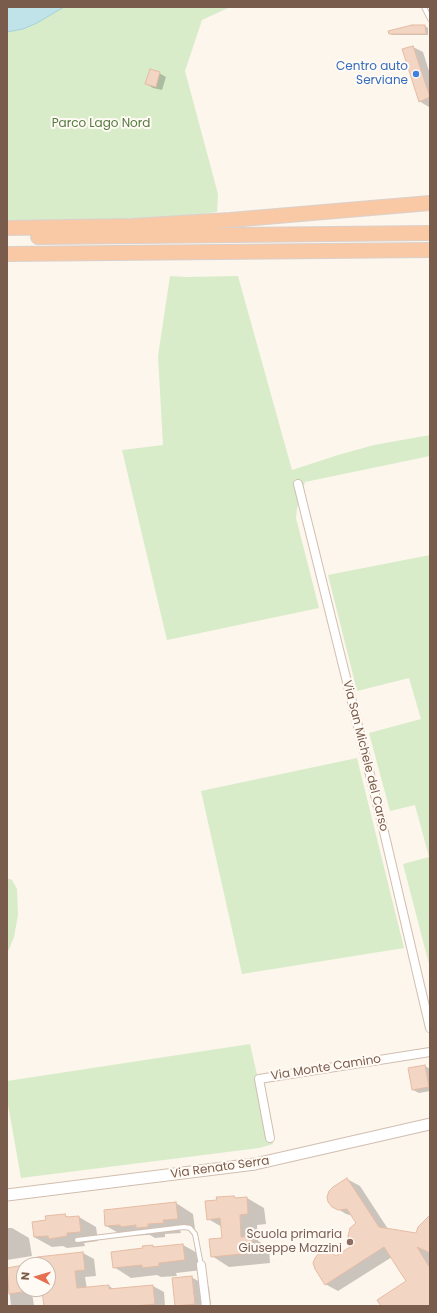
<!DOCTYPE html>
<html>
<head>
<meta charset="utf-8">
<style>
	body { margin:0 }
	#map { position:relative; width:437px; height:1313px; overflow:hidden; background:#fdf6ec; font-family:Poppins,sans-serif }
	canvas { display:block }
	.frame { position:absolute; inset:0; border:8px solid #7a5c4d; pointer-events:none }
	.north { position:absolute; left:16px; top:1257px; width:40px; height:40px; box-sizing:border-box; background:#fffaf3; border:1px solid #cabbb1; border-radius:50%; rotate:275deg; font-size:11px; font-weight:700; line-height:16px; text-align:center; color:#7a5c4d }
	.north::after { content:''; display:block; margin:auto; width:14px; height:18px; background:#e76f51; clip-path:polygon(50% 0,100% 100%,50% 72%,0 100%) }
</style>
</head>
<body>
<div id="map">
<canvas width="437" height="1313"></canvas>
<div class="frame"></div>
<div class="north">N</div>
</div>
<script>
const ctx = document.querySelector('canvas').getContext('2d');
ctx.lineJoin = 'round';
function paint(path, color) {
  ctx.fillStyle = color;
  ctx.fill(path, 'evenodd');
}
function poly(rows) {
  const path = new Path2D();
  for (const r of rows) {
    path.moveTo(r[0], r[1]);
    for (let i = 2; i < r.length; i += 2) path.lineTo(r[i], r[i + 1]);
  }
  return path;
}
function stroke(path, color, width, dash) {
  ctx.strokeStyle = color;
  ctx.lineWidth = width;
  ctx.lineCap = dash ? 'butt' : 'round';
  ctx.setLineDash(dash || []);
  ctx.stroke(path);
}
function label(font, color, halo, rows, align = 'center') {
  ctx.font = font + ' Poppins,sans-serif';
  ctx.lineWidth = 4;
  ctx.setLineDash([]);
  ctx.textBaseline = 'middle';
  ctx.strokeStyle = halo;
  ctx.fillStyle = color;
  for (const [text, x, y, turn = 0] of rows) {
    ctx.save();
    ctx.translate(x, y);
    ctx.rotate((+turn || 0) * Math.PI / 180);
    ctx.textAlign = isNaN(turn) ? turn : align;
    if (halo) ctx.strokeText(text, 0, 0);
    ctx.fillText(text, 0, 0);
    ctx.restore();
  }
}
paint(poly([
	[7,7,230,7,202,20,185,71,218,194,217,212,175,218,7,221],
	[170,276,186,277,238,276,292,470,338,455,374,445,430,435,430,456,305,482,297,508,296,518,319,608,167,640,122,450,163,445,158,356],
	[430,555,430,968,403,864,429,857,415,805,390,811,369,733,421,719,409,678,357,691,328,575],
	[357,758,404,948,242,974,201,791],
	[7,878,12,880,17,889,18,915,14,937,7,954],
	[250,1044,273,1144,259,1148,21,1178,7,1099,7,1081]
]), '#d8ecc9');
const water = poly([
	[7,7,64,7,37,23,23,29,7,32,7,7]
]);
paint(water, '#bfe3e8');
stroke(water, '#a5d3da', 1);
paint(poly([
	[412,26,425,26,428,28,428,35,393,35,390,34],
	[413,47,423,52,430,74,430,106,429,107,419,101,403,50],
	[159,73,166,77,162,90,153,88,147,84],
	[425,1066,430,1069,430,1091,419,1093,413,1090],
	[347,1179,360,1186,388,1229,417,1234,430,1220,430,1306,382,1306,407,1281,392,1257,338,1291,325,1284,336,1257,351,1247,357,1223,353,1216,346,1214,333,1206],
	[234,1197,238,1199,247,1198,264,1208,266,1224,257,1225,258,1241,269,1247,270,1263,229,1267,212,1256,223,1239,222,1227,208,1219,218,1200],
	[176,1203,193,1214,195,1229,180,1230,181,1233,165,1234,165,1237,155,1238,150,1235,124,1236,106,1226],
	[65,1215,70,1218,79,1217,96,1227,98,1241,84,1243,85,1246,67,1248,63,1246,52,1247,34,1237,47,1221],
	[7,1228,12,1228,29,1238,32,1256,7,1260],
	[183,1245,201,1255,202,1270,176,1273,177,1276,161,1277,157,1275,131,1278,114,1267,144,1249,153,1246,156,1248],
	[83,1253,94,1259,96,1276,85,1277,87,1289,109,1286,115,1290,153,1286,164,1292,165,1306,45,1306,43,1291,32,1292,34,1306,11,1306,7,1269,24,1266,24,1289,48,1289,48,1265,31,1265],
	[191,1277,209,1287,211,1306,176,1306]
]), '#0003');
const building = poly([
	[412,25,425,25,426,34,389,34,388,31,412,25],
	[413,46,430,97,419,102,402,49,413,46],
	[150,69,160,72,156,87,145,84,150,69],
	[425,1065,429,1087,412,1090,408,1068,425,1065],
	[347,1178,379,1227,416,1233,418,1227,430,1215,430,1253,417,1247,430,1268,430,1306,381,1306,377,1300,406,1281,384,1247,325,1285,315,1269,313,1263,315,1258,319,1253,325,1251,331,1252,336,1256,350,1247,348,1236,350,1228,356,1223,347,1209,338,1210,332,1207,328,1202,327,1197,329,1191,333,1187,347,1178],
	[234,1196,235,1198,247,1197,248,1214,240,1215,241,1237,252,1236,253,1253,211,1257,209,1239,222,1238,220,1218,207,1220,205,1201,217,1200,216,1197,234,1196],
	[176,1202,178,1219,163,1220,164,1223,148,1224,148,1227,136,1228,136,1225,121,1227,120,1225,105,1226,104,1210,176,1202],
	[65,1214,66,1217,79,1216,81,1232,67,1233,67,1236,49,1239,48,1236,34,1237,32,1222,46,1220,45,1216,65,1214],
	[183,1244,185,1260,159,1263,159,1266,142,1268,142,1265,113,1268,111,1252,143,1248,142,1246,153,1245,153,1247,183,1244],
	[83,1252,85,1270,75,1271,77,1288,109,1285,109,1289,153,1285,155,1304,135,1306,44,1306,42,1291,48,1290,48,1265,38,1265,37,1257,83,1252],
	[24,1265,24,1286,21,1286,22,1292,9,1294,7,1268,24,1265],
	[192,1276,195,1304,175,1306,172,1278,192,1276]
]);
paint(building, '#f3d5c3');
stroke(building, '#e6bba3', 1);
const service = poly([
	[424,7,430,19],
	[77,1240,184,1227,190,1228,195,1234,201,1265]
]);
const minor = poly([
	[298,484,381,819,430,1028],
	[270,1138,259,1079,430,1052],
	[201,1265,206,1306]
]);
const tertiary = poly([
	[7,1195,255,1164,430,1124]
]);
const trunk = poly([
	[7,228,132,226,230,220,430,203],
	[38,237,430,233],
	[7,254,430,250]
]);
stroke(service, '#d1beb0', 6);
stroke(minor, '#d1beb0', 10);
stroke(tertiary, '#d1beb0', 13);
stroke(trunk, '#dad1cd', 16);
stroke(service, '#fff', 4);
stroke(minor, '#fff', 8);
stroke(tertiary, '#fff', 11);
stroke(trunk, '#f9c8a4', 14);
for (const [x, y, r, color] of [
	[416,74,4,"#3f7fe0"],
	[350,1242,4,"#8d6e63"]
]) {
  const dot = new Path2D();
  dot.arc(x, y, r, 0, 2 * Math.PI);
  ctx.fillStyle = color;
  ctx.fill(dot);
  stroke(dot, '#fffaf3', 1.5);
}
label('12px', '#366cbe', '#fffaf3', [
	["Centro auto",408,67],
	["Serviane",408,81]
], 'right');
label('12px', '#537a41', '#fffaf3', [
	["Parco Lago Nord",101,124]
]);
label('12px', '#7a5c4d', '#fffaf3', [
	["Via San Michele del Carso",365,756,76],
	["Via Monte Camino",326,1068,-9],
	["Via Renato Serra",220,1168,-8]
]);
label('12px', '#785e54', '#fffaf3', [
	["Scuola primaria",342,1235],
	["Giuseppe Mazzini",342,1249]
], 'right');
</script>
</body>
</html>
